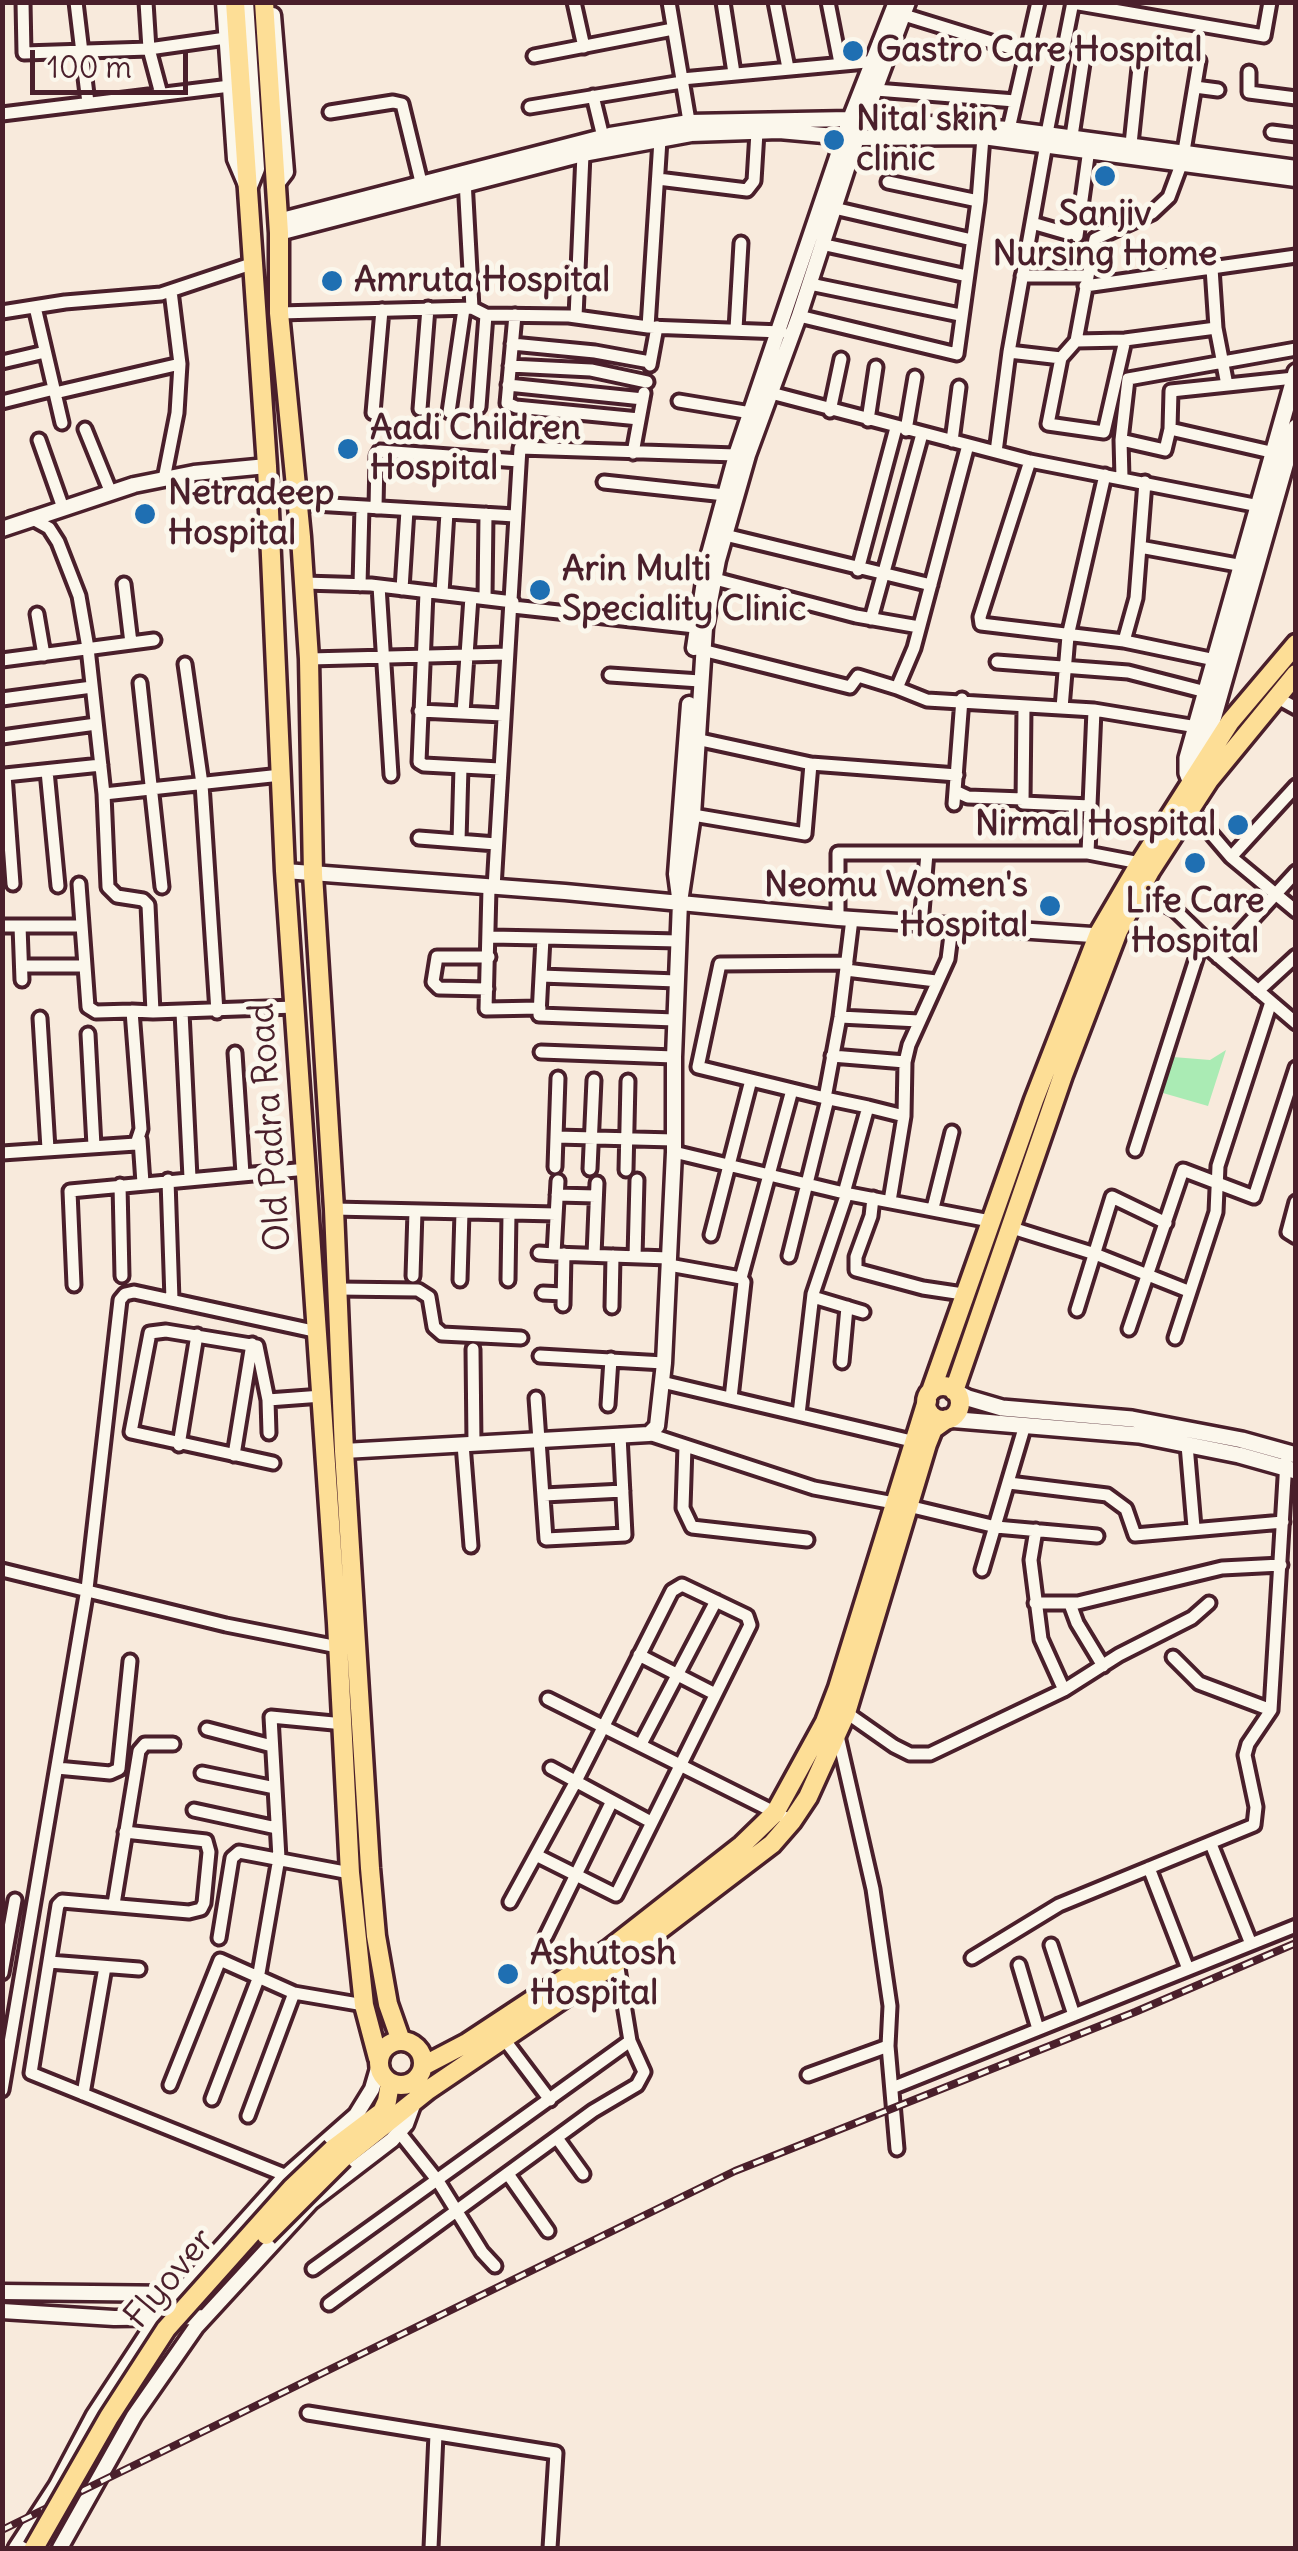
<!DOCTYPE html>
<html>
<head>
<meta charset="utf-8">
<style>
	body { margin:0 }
	#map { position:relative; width:1298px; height:2551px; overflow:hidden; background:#f8eadc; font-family:Delius,sans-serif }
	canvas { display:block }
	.frame { position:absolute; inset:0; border:5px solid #4a1f2b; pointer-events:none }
	.scale { position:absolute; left:30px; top:50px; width:158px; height:45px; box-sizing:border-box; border:5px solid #4a1f2b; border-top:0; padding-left:12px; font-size:30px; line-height:35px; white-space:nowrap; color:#4a1f2b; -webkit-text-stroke:8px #fbf7ec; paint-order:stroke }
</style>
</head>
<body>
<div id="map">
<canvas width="1298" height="2551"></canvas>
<div class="frame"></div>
<div class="scale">100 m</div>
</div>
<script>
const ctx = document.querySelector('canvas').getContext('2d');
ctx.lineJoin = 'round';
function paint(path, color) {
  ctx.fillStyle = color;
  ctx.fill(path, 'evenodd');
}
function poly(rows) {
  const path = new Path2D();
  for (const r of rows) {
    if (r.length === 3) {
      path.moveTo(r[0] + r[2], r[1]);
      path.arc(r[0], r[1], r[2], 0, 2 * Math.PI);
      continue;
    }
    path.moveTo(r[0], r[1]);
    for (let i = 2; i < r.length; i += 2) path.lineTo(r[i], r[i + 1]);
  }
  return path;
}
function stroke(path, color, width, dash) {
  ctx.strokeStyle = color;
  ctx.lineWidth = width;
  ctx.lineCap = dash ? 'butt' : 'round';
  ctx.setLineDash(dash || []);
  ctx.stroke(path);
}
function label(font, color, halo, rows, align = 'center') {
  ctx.font = font + ' Delius,sans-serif';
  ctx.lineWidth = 10;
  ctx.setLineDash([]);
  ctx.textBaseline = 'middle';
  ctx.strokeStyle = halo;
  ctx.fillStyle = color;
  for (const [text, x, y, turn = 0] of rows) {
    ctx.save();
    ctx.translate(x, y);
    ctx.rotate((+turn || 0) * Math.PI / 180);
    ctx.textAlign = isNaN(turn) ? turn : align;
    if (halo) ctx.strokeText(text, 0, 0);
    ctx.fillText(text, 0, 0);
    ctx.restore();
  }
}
paint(poly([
	[1226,1050,1208,1106,1163,1093,1173,1057,1210,1060]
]), '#aaebb4');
const minor = poly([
	[23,2,24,53,149,49,226,38],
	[76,2,88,103],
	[146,2,149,49,161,94],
	[574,2,584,47],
	[669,2,690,127],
	[723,2,734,73],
	[775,2,788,68],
	[828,2,840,63],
	[1073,3,1264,36,1270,2],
	[904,15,1027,53],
	[534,56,673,29],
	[1249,72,1249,92,1296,98],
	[682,79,877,61],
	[1195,87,1218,90],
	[876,90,1015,101],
	[593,96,603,137],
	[530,107,682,82],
	[330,112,393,102,402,104,421,182],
	[2,114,230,86],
	[1009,129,1038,2],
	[1272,132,1296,135],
	[1047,133,1073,2],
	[1072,136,1085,50],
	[1131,144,1140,58],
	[1184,151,1199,61],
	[658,179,747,190,754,181,757,132],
	[465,180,472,308],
	[888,182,978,201],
	[834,208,972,240],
	[1032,223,1077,236,1089,149],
	[821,244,967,276],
	[1212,268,1216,328,1227,385],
	[1022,276,1087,276],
	[810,284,960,315],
	[1085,286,1296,256],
	[35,307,62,423],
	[2,312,65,302,161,294,254,263],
	[279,313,472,308,486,315,569,316,648,327,782,332],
	[515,315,507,403,516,407,639,419],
	[799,316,957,354,978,201,983,137],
	[576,317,583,154],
	[648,327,660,140],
	[736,329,741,243],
	[1076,341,1095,239,1152,213,1169,197,1182,162],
	[512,344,595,352,650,362],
	[1009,352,1061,358,1076,341,1125,340,1216,328],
	[1061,358,1048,424,1104,432,1125,340],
	[2,362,45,352],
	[650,365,657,327],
	[510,366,591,370,647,382],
	[508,385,643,399],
	[55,393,180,364],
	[771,393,1030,461,1259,506],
	[679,401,751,413],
	[2,402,54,389],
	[479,407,486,315],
	[420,409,428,308],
	[830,411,841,359],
	[449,412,464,309],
	[373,413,382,310],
	[868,420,876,367],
	[85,429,111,493],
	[1170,429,1275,453],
	[906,430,915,377],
	[39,440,63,508],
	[1121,440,1165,450,1170,429,1171,391,1294,378],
	[952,441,959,387],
	[996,452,1009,352,1046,144],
	[633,453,644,393],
	[1030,461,980,617,981,624,1124,641],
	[1122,478,1121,440,1128,379,1296,349],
	[164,479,177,413,180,364,171,291],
	[604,482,725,495],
	[1145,482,1136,598,1124,641,1215,660],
	[298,503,515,516],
	[376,508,377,456,380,451,519,461],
	[31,518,49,528,58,542,79,596,88,648,104,794,281,775],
	[725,535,931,585],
	[1140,547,1243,566],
	[858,570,896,428],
	[715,579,856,616,919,627],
	[304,583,371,585,513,602],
	[124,584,131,643],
	[360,585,362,507],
	[379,586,391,775],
	[402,589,407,510],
	[426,592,419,762,424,765,500,769],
	[442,593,447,512],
	[485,598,486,514],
	[513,607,695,627],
	[37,614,44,655],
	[871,619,922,434],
	[702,650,850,687,858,676,897,688,914,648,968,445],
	[309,659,507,654],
	[2,660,154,640],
	[997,662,1128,672,1206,692],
	[185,664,202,784,217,1012],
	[610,675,700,681],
	[140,683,162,887],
	[897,688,927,700,1094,710,1197,727],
	[1276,697,1296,708],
	[2,699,92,687],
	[1024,707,1023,803,1090,806],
	[1062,708,1068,636,1105,475],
	[420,711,503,715],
	[463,713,471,597],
	[2,737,96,724],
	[696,739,811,764,957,775],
	[47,771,58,886],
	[955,791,968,797,1023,799],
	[104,794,108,887,117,896,143,900,148,905,153,1012,295,1007],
	[954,804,962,699],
	[1190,809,1231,857,1296,911],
	[693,815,805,834,811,764],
	[419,838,496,844],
	[459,841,461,767],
	[1088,853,1094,710],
	[1231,857,1296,786],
	[13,884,5,775,101,765],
	[79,884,88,1007,96,1012,132,1011],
	[489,888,486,1009,540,1008],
	[494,888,520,448,736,455],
	[1136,888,1175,910,1203,937,1207,947,1296,1023],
	[838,918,838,853,1088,853,1140,863],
	[921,924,927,853],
	[2,926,82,926],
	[20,926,22,980],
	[490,937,543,938],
	[1218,957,1296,872],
	[22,966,85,966],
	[846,970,936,981],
	[541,976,677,981],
	[487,989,439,988,433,982,437,957,489,957],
	[1258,991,1296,956],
	[182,1012,190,1178],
	[840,1017,919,1021],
	[40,1018,48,1149],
	[675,1020,539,1015,541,976,543,938,679,941],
	[88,1034,94,1146],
	[541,1052,674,1057],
	[235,1053,243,1174],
	[832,1056,905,1062],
	[825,1098,698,1067,720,964,847,963],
	[868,1107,904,1116],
	[556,1137,674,1140],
	[140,1140,143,1183],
	[1135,1150,1203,937],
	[674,1152,844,1193,990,1221],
	[2,1153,136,1144,141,1129,132,1011,153,1012],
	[555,1167,558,1078],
	[590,1169,594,1080],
	[626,1170,628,1081],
	[168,1180,172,1300],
	[558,1181,554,1254,669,1258],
	[120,1185,122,1276],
	[844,1193,868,1107,825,1098,840,1017,852,919],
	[557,1195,596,1196],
	[873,1198,871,1216,856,1257,856,1270,923,1288,963,1294],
	[890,1201,904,1116,905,1062,909,1045,948,959,952,927],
	[1296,1202,1288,1232,1296,1237],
	[933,1208,952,1132],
	[334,1209,556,1214],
	[1009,1227,1095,1254,1188,1291],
	[711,1235,751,1080],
	[539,1253,554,1254],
	[594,1255,597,1183],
	[789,1256,828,1099],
	[635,1257,637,1180],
	[669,1265,741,1278,744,1282,731,1398],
	[413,1276,415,1211],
	[741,1278,792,1090],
	[460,1280,462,1212],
	[508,1280,509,1213],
	[74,1285,70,1191,307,1169],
	[338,1289,418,1290,429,1297,434,1327,442,1334,521,1338],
	[543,1293,563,1294],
	[813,1297,863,1312],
	[563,1305,564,1254],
	[612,1307,613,1256],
	[1077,1310,1112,1197,1166,1223],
	[1129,1329,1183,1170,1254,1197,1296,1068],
	[1175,1338,1216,1212,1218,1166,1271,1002],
	[473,1349,474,1444],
	[540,1356,664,1363],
	[842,1362,847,1307],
	[662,1382,920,1443],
	[536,1398,546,1539,625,1535,620,1435],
	[268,1400,322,1396],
	[608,1405,611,1359],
	[799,1414,813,1294,847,1193],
	[269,1433,268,1400,257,1346,166,1331,150,1333,131,1432,273,1463],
	[649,1434,814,1488,894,1503],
	[463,1444,471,1546],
	[179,1445,197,1335],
	[1187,1445,1194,1527],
	[685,1446,683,1508,692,1527,807,1540],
	[234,1455,252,1344],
	[1009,1483,1107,1495,1126,1509,1135,1535,1283,1522],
	[544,1495,623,1491],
	[908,1506,996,1527,1097,1536],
	[1036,1530,1031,1560,1041,1639,1064,1690],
	[2,1570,226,1625,343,1648],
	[982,1570,1025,1425],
	[1035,1603,1078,1603,1222,1568,1281,1565],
	[1070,1604,1077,1623,1103,1666],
	[639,1655,715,1694],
	[1173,1657,1199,1683,1271,1710],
	[548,1699,792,1821],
	[844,1711,894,1746,910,1754,930,1754,1064,1690,1119,1655,1192,1618,1209,1603],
	[207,1729,272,1746],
	[641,1744,716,1601],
	[57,1768,110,1773,119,1769,130,1661],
	[551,1768,651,1822],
	[202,1773,275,1788],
	[194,1810,277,1828],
	[125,1832,206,1841,209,1852,204,1903,201,1909,189,1912,62,1901,58,1905,31,2073,287,2176],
	[1211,1844,1251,1944],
	[1149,1868,1188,1969],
	[510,1902,575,1783,672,1591,682,1585,747,1616,750,1625,616,1895,536,1855],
	[114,1904,139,1751,145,1744,173,1744],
	[546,1936,612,1801],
	[219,1938,232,1858,239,1852,350,1873],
	[1051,1945,1074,2015],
	[972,1958,1059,1905,1254,1825,1256,1807,1245,1755,1248,1744,1271,1710,1286,1461],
	[49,1962,139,1969],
	[1019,1965,1038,2029],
	[2,1973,15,1900],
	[504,2039,550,2100],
	[888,2046,897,2149],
	[808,2075,888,2046,890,2006,873,1889,838,1736],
	[170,2085,220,1960,294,1993,364,2005],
	[892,2088,1296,1926],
	[2,2090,87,1589,120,1300,125,1294,134,1292,318,1332],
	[83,2094,105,1967],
	[212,2099,258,1979,279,1858,271,1717,344,1724],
	[248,2116,294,1993],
	[399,2132,438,2181,482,2252,495,2266],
	[557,2138,583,2174],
	[508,2174,548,2231],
	[313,2269,630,2041],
	[329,2304,593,2111,637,2085,644,2072,630,2041,617,1962],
	[308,2413,556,2453,550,2548],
	[431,2548,436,2434]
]);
const tertiary = poly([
	[224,2,235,159,246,185],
	[246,2,257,169,249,189],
	[273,15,286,172,276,185],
	[278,221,610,135,689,122,850,119,1009,129,1296,168],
	[279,233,583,154,691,134,779,131,857,138,983,137,1296,179],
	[2,529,134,485,194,473,267,466],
	[694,648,707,561,736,455,850,119,896,2],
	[285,871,565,892,838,918,1107,936],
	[679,897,676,874,689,704],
	[344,1451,649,1434,657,1426,664,1363,674,1152,674,1057,680,902,693,815,705,628,718,560,748,455,799,316,857,138,908,2],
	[2,2292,181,2294],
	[2,2311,114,2318,205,2317],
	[16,2548,57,2485,94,2415,157,2319,282,2180,356,2115,372,2089,379,2065],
	[60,2548,134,2416,196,2327,311,2202,392,2140,406,2124,414,2102]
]);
const secondary = poly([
	[1200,765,1296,427],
	[1193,788,1187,773,1187,758,1296,372],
	[954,1391,968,1398,1002,1408,1132,1419,1242,1440,1296,1455],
	[947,1419,1139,1435,1239,1455,1296,1471]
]);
const primary = poly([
	[235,2,267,466,285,871,337,1623,350,1873,364,2005,378,2058],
	[264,2,279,233,279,313,301,537,309,659,313,874,334,1209,344,1451,370,1868,376,1936,388,2004,401,2041],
	[943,1403,17],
	[931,1391,1034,1100,1099,933,1140,863,1230,722,1296,644],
	[954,1391,1063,1075,1118,931,1150,871,1209,780,1296,674],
	[401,2063,22],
	[423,2066,467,2043,608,1950,742,1845,775,1813,825,1722,838,1688,927,1401],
	[333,2149,382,2112,387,2101,390,2083],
	[343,2158,428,2090,617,1962,772,1844,792,1821,808,1797,846,1713,927,1444,933,1429,947,1419]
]);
stroke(minor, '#4a1f2b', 19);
stroke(tertiary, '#4a1f2b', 21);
stroke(secondary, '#4a1f2b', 22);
stroke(primary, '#4a1f2b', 25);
stroke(minor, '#fbf7ec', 11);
stroke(tertiary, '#fbf7ec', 14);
stroke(secondary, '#fbf7ec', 15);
stroke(primary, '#fdde96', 18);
const rail = poly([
	[2,2530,735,2171,1135,2012,1296,1943]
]);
stroke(rail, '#4a1f2b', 8);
stroke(rail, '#fbf7ec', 4, [11]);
const primaryBridge = poly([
	[266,2235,343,2158],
	[34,2548,109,2417,166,2329,292,2188,333,2149]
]);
stroke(primaryBridge, '#4a1f2b', 25, []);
stroke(primaryBridge, '#fdde96', 18);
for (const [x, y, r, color] of [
	[853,51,12,"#1f6fb2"],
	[834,140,12,"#1f6fb2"],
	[1105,176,12,"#1f6fb2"],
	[332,281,12,"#1f6fb2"],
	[348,449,12,"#1f6fb2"],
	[145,514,12,"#1f6fb2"],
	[540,590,12,"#1f6fb2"],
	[1238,825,12,"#1f6fb2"],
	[1195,863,12,"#1f6fb2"],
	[1050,906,12,"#1f6fb2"],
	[508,1974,12,"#1f6fb2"]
]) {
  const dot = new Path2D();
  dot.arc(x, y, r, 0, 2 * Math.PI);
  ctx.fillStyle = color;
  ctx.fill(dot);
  stroke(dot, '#fbf7ec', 4);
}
label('bold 35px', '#4a1f2b', '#fbf7ec', [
	["Gastro Care Hospital",876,51],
	["Nital skin",856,120],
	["clinic",856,160],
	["Sanjiv",1105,215,"center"],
	["Nursing Home",1105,255,"center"],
	["Amruta Hospital",354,281],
	["Aadi Children",370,429],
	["Hospital",370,469],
	["Netradeep",168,494],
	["Hospital",168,534],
	["Arin Multi",562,570],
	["Speciality Clinic",562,610],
	["Nirmal Hospital",1216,825,"right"],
	["Neomu Women's",1028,886,"right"],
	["Hospital",1028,926,"right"],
	["Life Care",1195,902,"center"],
	["Hospital",1195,942,"center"],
	["Ashutosh",530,1954],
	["Hospital",530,1994]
], 'left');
label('35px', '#4a1f2b', '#fbf7ec', [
	["Old Padra Road",271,1127,-94],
	["Flyover",170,2279,-50]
]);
</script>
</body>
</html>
